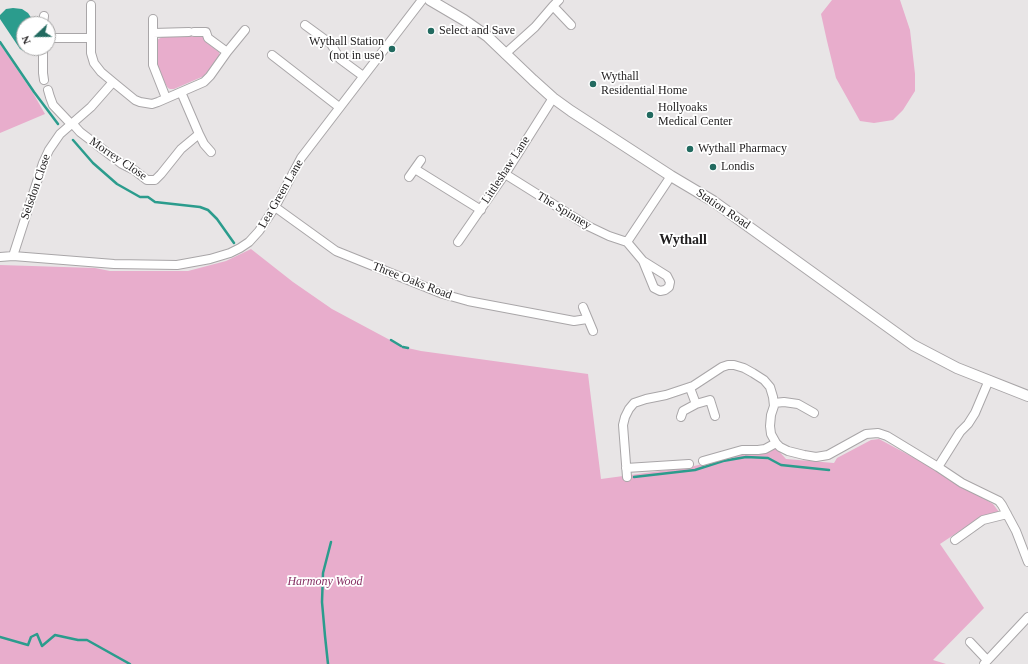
<!DOCTYPE html>
<html>
<head>
<meta charset="utf-8">
<style>
	body { margin:0 }
	#map { position:relative; width:1028px; height:664px; overflow:hidden; background:#e8e5e6; font-family:Georgia,serif }
	canvas { display:block }
	.north { position:absolute; left:16px; top:16px; width:40px; height:40px; box-sizing:border-box; background:#fff; border:1px solid #a6a5a5; border-radius:50%; rotate:248deg; font-size:11px; font-weight:700; line-height:16px; text-align:center; color:#201e1f }
	.north::after { content:''; display:block; margin:auto; width:14px; height:18px; background:#226a60; clip-path:polygon(50% 0,100% 100%,50% 72%,0 100%) }
</style>
</head>
<body>
<div id="map">
<canvas width="1028" height="664"></canvas>
<div class="north">N</div>
</div>
<script>
const ctx = document.querySelector('canvas').getContext('2d');
ctx.lineJoin = 'round';
function paint(path, color) {
  ctx.fillStyle = color;
  ctx.fill(path, 'evenodd');
}
function poly(rows) {
  const path = new Path2D();
  for (const r of rows) {
    path.moveTo(r[0], r[1]);
    for (let i = 2; i < r.length; i += 2) path.lineTo(r[i], r[i + 1]);
  }
  return path;
}
function stroke(path, color, width, dash) {
  ctx.strokeStyle = color;
  ctx.lineWidth = width;
  ctx.lineCap = dash ? 'butt' : 'round';
  ctx.setLineDash(dash || []);
  ctx.stroke(path);
}
function label(font, color, halo, rows, align = 'center') {
  ctx.font = font + ' Georgia,serif';
  ctx.lineWidth = 3.5;
  ctx.setLineDash([]);
  ctx.textBaseline = 'middle';
  ctx.strokeStyle = halo;
  ctx.fillStyle = color;
  for (const [text, x, y, turn = 0] of rows) {
    ctx.save();
    ctx.translate(x, y);
    ctx.rotate((+turn || 0) * Math.PI / 180);
    ctx.textAlign = isNaN(turn) ? turn : align;
    if (halo) ctx.strokeText(text, 0, 0);
    ctx.fillText(text, 0, 0);
    ctx.restore();
  }
}
paint(poly([
	[832,0,900,0,910,30,915,74,915,91,903,110,893,120,874,123,860,121,836,78,827,41,821,14],
	[204,36,207,43,219,52,220,57,204,76,174,89,170,89,168,88,166,85,157,66,156,60,156,43,157,40,162,37],
	[0,44,33,93,45,114,0,133],
	[251,249,293,282,332,309,403,347,421,351,588,374,601,479,690,467,775,447,786,459,834,463,837,458,871,440,879,439,920,461,993,504,999,512,983,516,970,524,940,544,984,608,933,660,946,664,0,664,0,265,95,268,110,271,188,271,226,261]
]), '#e8adcc');
paint(poly([
	[13,8,22,9,28,13,32,19,33,24,24,24,24,48,32,48,28,50,24,51,20,49,0,19,0,15,6,9]
]), '#2b9c8d');
stroke(poly([
	[0,42,34,92,58,124],
	[73,140,93,163,117,184,140,197,148,197,155,202,200,207,208,210,217,219,234,243],
	[391,340,401,346],
	[403,347,408,348],
	[634,477,695,470,723,461,746,457,768,458,781,465,829,470],
	[0,637,28,645,31,637,37,634,42,646,55,635,78,640,87,640,130,664],
	[328,664,325,636,322,602,323,573,331,542]
]), '#2b9c8d', 2.5);
const minor = poly([
	[553,6,559,0],
	[153,19,153,65,166,98],
	[43,24,44,16],
	[305,25,331,44,340,59,363,76],
	[194,32,206,32,208,38,227,52],
	[153,33,189,32],
	[48,38,91,38,91,53,94,63,101,72,113,82],
	[91,38,91,5],
	[43,48,43,73,44,80],
	[505,54,535,27,553,6,571,25],
	[272,55,339,107],
	[48,90,50,97,53,105,71,124],
	[72,123,80,132,122,164,134,170,147,180,155,180,161,174,181,149,199,134,181,92],
	[199,134,204,144,211,152],
	[415,169,481,210],
	[505,174,588,226,609,236,627,242,671,176],
	[409,177,421,160],
	[275,207,336,251,443,294,468,301,574,321,587,319],
	[458,242,505,174,553,98],
	[627,242,643,261,654,288,660,291,665,290,669,287,670,282,667,276,643,261],
	[13,256,43,163,49,150,60,134,91,107,113,82,135,100,140,102,152,104,158,102,204,82,210,76,227,52,245,30],
	[0,257,13,256,114,264,177,265,210,259,230,253,240,248,249,242,259,231,275,207,301,158,422,0],
	[583,307,593,331],
	[774,403,784,402,798,404,814,413],
	[696,404,710,400,715,416],
	[681,417,683,411,696,404,690,388],
	[703,461,742,450,758,450,765,449,776,443],
	[938,467,960,432,968,424,975,413,989,380],
	[626,468,689,464],
	[627,477,623,425,625,417,629,409,634,403,646,399,666,395,693,386,722,367,728,365,734,365,744,368,753,373,764,380,770,387,773,397,774,406,771,415,770,426,771,434,776,443,780,447,788,451,804,455,816,457,828,455,866,434,878,433,887,436,938,467,962,483,999,501,1002,505,1016,531,1028,562],
	[955,540,983,520,1007,514],
	[970,642,987,660],
	[984,664,1028,617]
]);
const tertiary = poly([
	[430,0,464,20,487,36,533,80,553,98,571,111,671,176,713,201,913,345,957,368,1028,396]
]);
stroke(minor, '#a9a6a8', 10);
stroke(tertiary, '#a9a6a8', 12);
stroke(minor, '#fff', 8);
stroke(tertiary, '#fff', 10);
for (const [x, y, r, color] of [
	[431,31,4,"#226a60"],
	[392,49,4,"#226a60"],
	[593,84,4,"#226a60"],
	[650,115,4,"#226a60"],
	[690,149,4,"#226a60"],
	[713,167,4,"#226a60"]
]) {
  const dot = new Path2D();
  dot.arc(x, y, r, 0, 2 * Math.PI);
  ctx.fillStyle = color;
  ctx.fill(dot);
  stroke(dot, '#fff', 1.5);
}
label('12px', '#201e1f', '#fff', [
	["Select and Save",439,31],
	["Wythall Station",384,42,"right"],
	["(not in use)",384,56,"right"],
	["Wythall",601,77],
	["Residential Home",601,91],
	["Hollyoaks",658,108],
	["Medical Center",658,122],
	["Wythall Pharmacy",698,149],
	["Londis",721,167]
], 'left');
label('12px', '#201e1f', '#fff', [
	["Morrey Close",118,159,34],
	["Littleshaw Lane",506,170,-57],
	["Selsdon Close",36,187,-71],
	["Lea Green Lane",281,194,-60],
	["Station Road",723,209,34],
	["The Spinney",564,211,31],
	["Three Oaks Road",412,281,21]
]);
label('italic 12px', '#873265', '#fff', [
	["Harmony Wood",325,582]
]);
label('bold 14px', '#201e1f', '#fff', [
	["Wythall",683,240]
]);
</script>
</body>
</html>
